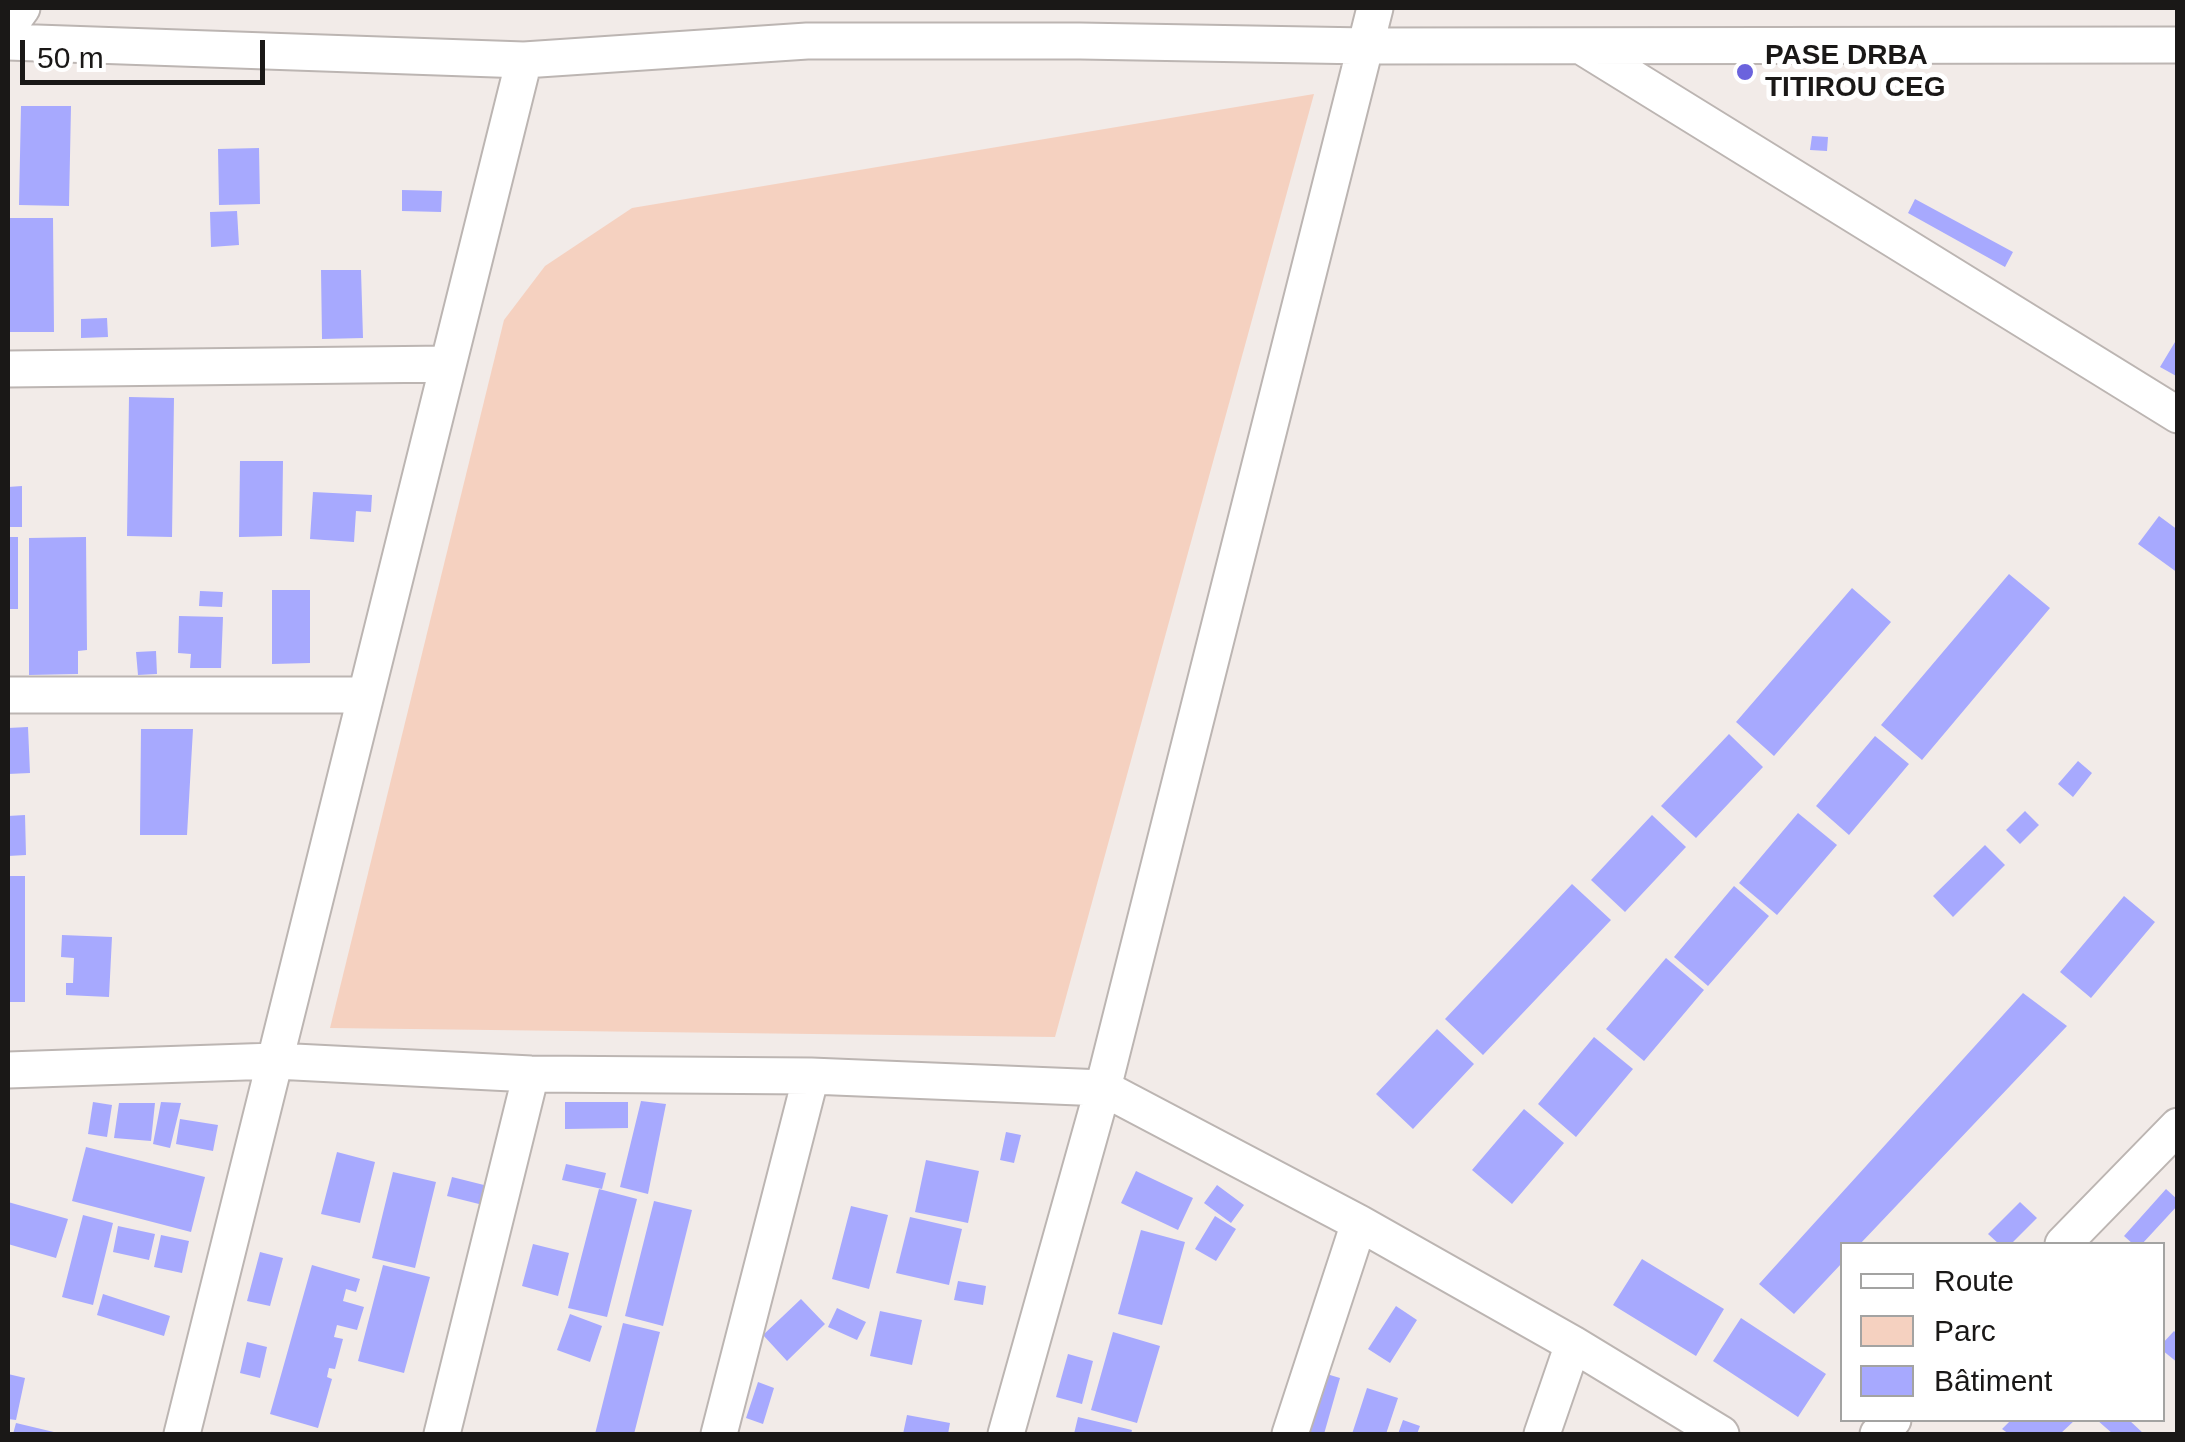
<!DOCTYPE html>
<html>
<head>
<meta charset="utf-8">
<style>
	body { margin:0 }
	#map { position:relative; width:2185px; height:1442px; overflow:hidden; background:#f2ebe8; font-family:Arial,sans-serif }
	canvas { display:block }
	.frame { position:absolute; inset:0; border:10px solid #1a1817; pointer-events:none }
	.legend { position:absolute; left:1840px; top:1242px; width:325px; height:180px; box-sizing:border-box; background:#fff; border:2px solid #a3a3a2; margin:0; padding:12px 18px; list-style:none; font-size:30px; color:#1a1817 }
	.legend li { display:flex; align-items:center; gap:20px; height:50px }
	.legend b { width:50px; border:2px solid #a3a3a2 }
	.scale { position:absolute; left:20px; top:40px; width:245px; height:45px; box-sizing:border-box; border:5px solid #1a1817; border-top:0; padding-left:12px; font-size:30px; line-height:35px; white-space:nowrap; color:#1a1817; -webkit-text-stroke:8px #fff; paint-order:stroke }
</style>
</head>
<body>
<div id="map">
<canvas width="2185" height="1442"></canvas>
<div class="frame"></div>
<ul class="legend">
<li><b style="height:12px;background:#fff"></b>Route</li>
<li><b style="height:28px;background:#f5d1c0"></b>Parc</li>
<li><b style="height:28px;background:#a7a9fe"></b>Bâtiment</li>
</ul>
<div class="scale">50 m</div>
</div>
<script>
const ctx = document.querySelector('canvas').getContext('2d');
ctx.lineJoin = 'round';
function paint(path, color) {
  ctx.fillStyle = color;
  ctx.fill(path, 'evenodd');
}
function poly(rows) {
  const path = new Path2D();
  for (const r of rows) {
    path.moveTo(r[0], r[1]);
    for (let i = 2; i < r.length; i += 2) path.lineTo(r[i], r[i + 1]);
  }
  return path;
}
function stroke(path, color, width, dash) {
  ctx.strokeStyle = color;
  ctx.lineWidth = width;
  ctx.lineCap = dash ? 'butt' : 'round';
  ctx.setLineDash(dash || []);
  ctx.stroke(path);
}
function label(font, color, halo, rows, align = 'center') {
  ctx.font = font + ' Arial,sans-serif';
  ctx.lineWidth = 10;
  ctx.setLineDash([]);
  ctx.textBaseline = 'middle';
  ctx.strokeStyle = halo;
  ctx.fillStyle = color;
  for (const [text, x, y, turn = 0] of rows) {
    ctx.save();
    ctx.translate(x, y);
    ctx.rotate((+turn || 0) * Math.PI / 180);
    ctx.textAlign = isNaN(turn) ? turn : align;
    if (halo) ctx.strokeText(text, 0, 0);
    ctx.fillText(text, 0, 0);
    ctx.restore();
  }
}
paint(poly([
	[1314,94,1055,1037,330,1028,504,320,545,266,632,208]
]), '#f5d1c0');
paint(poly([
	[21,106,71,106,69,206,19,205],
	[1812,136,1828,137,1827,151,1810,150],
	[259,148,260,204,219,205,218,149],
	[402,190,442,191,441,212,402,211],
	[1915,199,2013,252,2005,267,1908,213],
	[237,211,239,245,211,247,210,212],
	[8,218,53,218,54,332,8,332],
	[321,270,361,270,363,338,322,339],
	[107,318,108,337,81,338,81,319],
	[2178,337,2178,377,2160,367],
	[129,397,174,398,172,537,127,536],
	[240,461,283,461,282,536,239,537],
	[22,486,22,527,8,527,8,487],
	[313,492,372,495,371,512,356,511,354,542,310,539],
	[2159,516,2178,530,2178,573,2138,544],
	[8,537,18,537,18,609,8,609],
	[86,537,87,650,78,651,78,674,29,675,29,538],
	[2009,574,2050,608,1922,760,1881,725],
	[1852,588,1891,622,1774,756,1736,722],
	[272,590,310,590,310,663,272,664],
	[200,591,223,592,222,607,199,606],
	[179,616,223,617,221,668,190,668,191,654,178,653],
	[156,651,157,674,138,675,136,652],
	[28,727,30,773,8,774,8,728],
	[141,729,193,729,187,835,140,835],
	[1729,734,1763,767,1696,838,1661,806],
	[1875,736,1909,764,1849,835,1816,806],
	[2078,761,2092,773,2073,797,2058,784],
	[2025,811,2039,825,2020,844,2006,830],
	[1798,813,1837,845,1777,915,1739,883],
	[25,815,26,855,8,856,8,816],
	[1652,815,1686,847,1625,912,1591,880],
	[1985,845,2005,865,1953,917,1933,896],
	[8,876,25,876,25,1002,8,1002],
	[1572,884,1611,920,1483,1055,1445,1019],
	[1734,886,1769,916,1708,986,1674,957],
	[2124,896,2155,922,2091,998,2060,972],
	[62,935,112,937,109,997,66,995,66,983,73,983,74,958,61,957],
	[1666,958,1704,990,1644,1061,1606,1029],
	[2023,993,2067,1026,1860,1244,1842,1244,1842,1263,1794,1314,1759,1284],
	[1437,1029,1474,1064,1413,1129,1376,1094],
	[1594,1037,1633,1069,1576,1137,1538,1104],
	[641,1101,666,1104,648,1194,620,1187],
	[93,1102,112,1105,107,1137,88,1134],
	[161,1102,181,1103,170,1148,153,1144],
	[565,1102,628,1102,628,1128,565,1129],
	[119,1103,155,1103,151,1141,114,1138],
	[1524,1109,1564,1143,1512,1204,1472,1170],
	[180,1119,218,1125,213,1151,176,1144],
	[1006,1132,1021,1135,1014,1163,1000,1160],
	[86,1147,205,1177,191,1232,72,1201],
	[337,1152,375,1162,360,1223,321,1214],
	[926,1160,979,1171,968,1223,915,1212],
	[566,1164,606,1173,602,1189,562,1180],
	[1136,1171,1193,1198,1178,1230,1121,1203],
	[393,1172,436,1182,415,1268,372,1258],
	[452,1177,488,1186,483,1205,447,1196],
	[1217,1185,1244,1205,1231,1223,1204,1203],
	[599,1189,637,1199,607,1317,568,1308],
	[2166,1189,2178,1200,2178,1205,2142,1244,2133,1244,2124,1236],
	[654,1201,692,1210,663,1326,625,1316],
	[8,1202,68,1219,56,1258,8,1244],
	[2020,1202,2037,1218,2011,1244,1999,1244,1988,1234],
	[851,1206,888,1215,869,1289,832,1279],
	[83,1215,113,1223,93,1305,62,1297],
	[1215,1216,1236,1229,1216,1261,1195,1249],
	[910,1217,962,1229,949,1285,896,1273],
	[118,1226,155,1234,149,1260,113,1252],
	[1141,1230,1185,1242,1162,1325,1118,1314],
	[161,1235,189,1241,182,1273,154,1267],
	[533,1244,569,1253,558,1296,522,1286],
	[260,1252,283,1258,270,1306,247,1301],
	[1642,1259,1724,1309,1696,1356,1613,1305],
	[312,1265,360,1279,356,1292,346,1289,343,1301,364,1307,357,1330,337,1325,334,1337,343,1339,335,1369,329,1368,327,1377,332,1379,318,1428,270,1414],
	[383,1265,430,1277,404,1373,358,1361],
	[958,1281,986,1286,983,1305,954,1300],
	[103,1294,170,1316,164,1336,97,1315],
	[801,1299,825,1324,787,1361,763,1335],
	[1396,1306,1417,1320,1390,1363,1368,1349],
	[837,1308,866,1322,857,1340,828,1327],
	[880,1311,922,1320,912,1365,870,1356],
	[570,1314,602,1326,590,1362,557,1350],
	[1741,1318,1826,1374,1798,1417,1713,1361],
	[623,1323,660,1332,634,1434,595,1434],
	[2174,1331,2178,1335,2178,1363,2162,1350,2162,1344],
	[1113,1332,1160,1346,1137,1423,1091,1410],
	[247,1342,267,1347,260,1378,240,1373],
	[1068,1354,1093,1361,1082,1404,1056,1397],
	[1320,1372,1340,1378,1324,1434,1302,1434],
	[8,1374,25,1378,16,1420,8,1419],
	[758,1382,774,1388,763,1424,746,1418],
	[1367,1388,1398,1398,1386,1434,1352,1434],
	[907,1415,950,1423,948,1434,903,1434],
	[1078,1417,1132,1430,1131,1434,1074,1434],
	[1403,1420,1420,1426,1417,1434,1398,1434],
	[2011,1420,2075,1420,2060,1434,2009,1434,2002,1429],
	[2097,1420,2129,1420,2144,1434,2113,1434],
	[16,1423,58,1433,58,1434,13,1434]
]), '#a7a9fe');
const minor = poly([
	[8,27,22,8],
	[8,42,524,60,807,41,1080,41,1367,46,2178,45],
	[1581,46,2178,415],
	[8,369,448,364],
	[8,695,366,695],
	[8,1070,275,1061,531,1074,811,1076,1103,1088,1359,1223,1573,1344,1721,1434],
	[2063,1244,2178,1126],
	[182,1434,524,60],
	[442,1434,531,1074],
	[719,1434,811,1076],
	[1006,1434,1103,1088,1375,8],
	[1290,1434,1359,1223],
	[1542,1434,1573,1344],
	[1878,1434,1893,1420]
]);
stroke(minor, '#bcb5b2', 39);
stroke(minor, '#fff', 35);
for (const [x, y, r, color] of [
	[1745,72,10,"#6b63dd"]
]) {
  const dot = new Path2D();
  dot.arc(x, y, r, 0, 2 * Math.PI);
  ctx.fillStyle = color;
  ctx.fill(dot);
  stroke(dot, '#fff', 4);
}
label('bold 28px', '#1a1817', '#fff', [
	["PASE DRBA",1765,56],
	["TITIROU CEG",1765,88]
], 'left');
</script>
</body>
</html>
